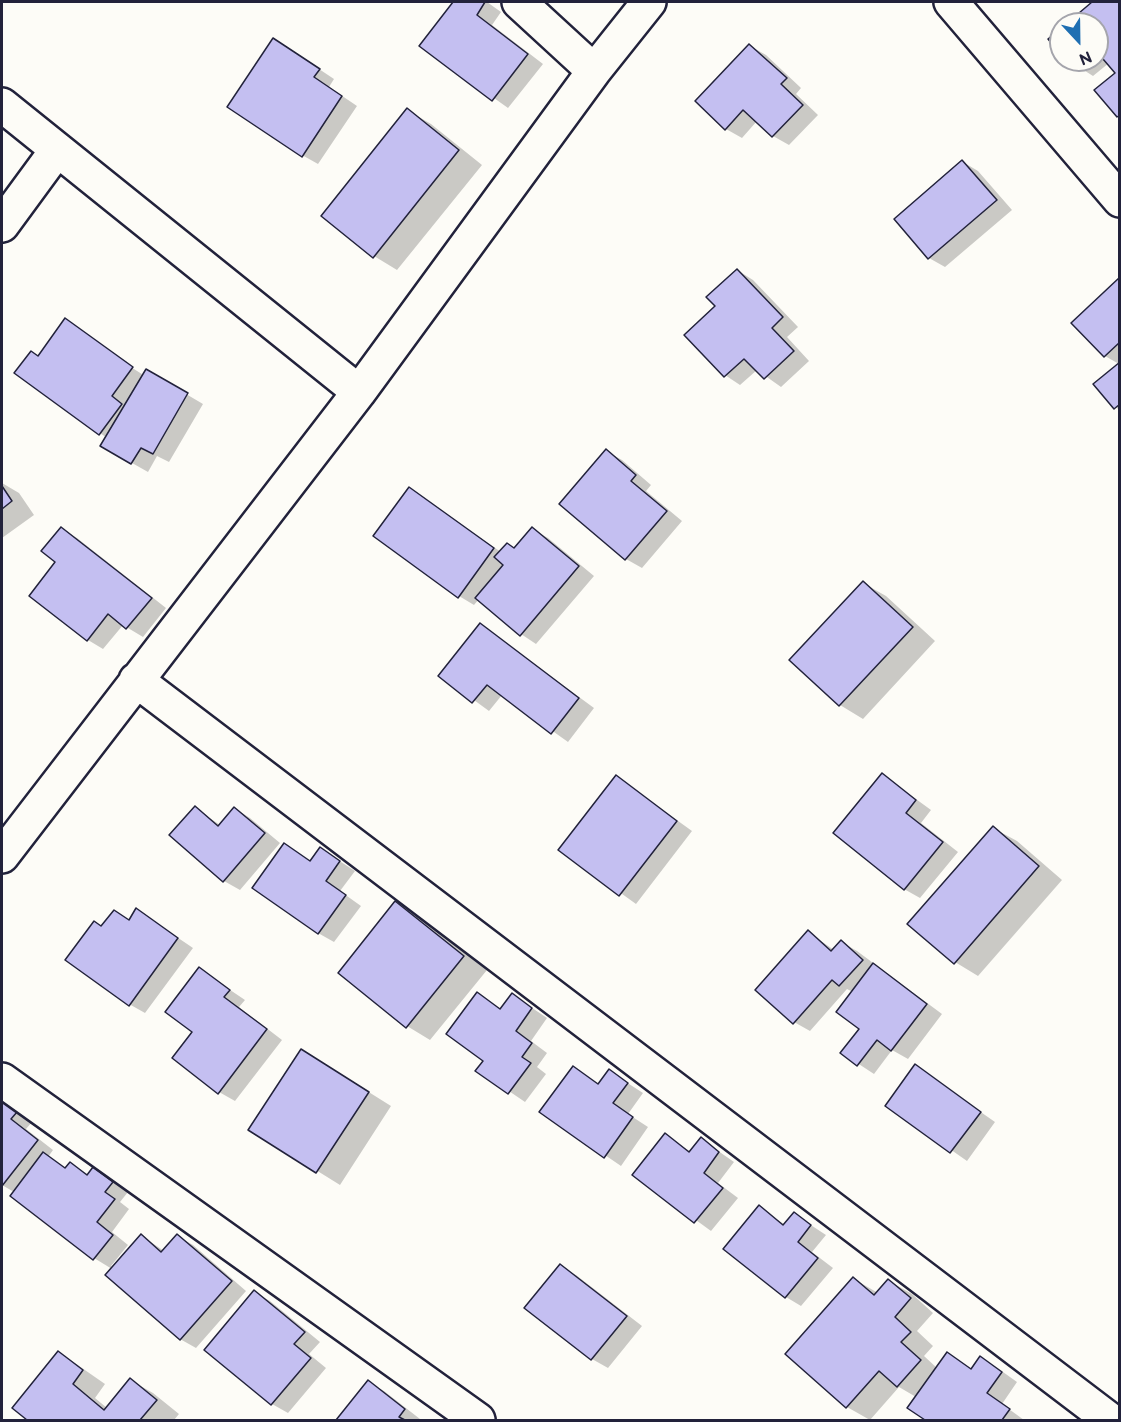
<!DOCTYPE html>
<html>
<head>
<meta charset="utf-8">
<style>
	body { margin:0 }
	#map { position:relative; width:1121px; height:1422px; overflow:hidden; background:#fdfcf7; font-family:"Balsamiq Sans",sans-serif }
	canvas { display:block }
	.frame { position:absolute; inset:0; border:3px solid #22223b; pointer-events:none }
	.north { position:absolute; left:1049px; top:12px; width:60px; height:60px; box-sizing:border-box; background:#fdfcf7; border:2px solid #a5a5ac; border-radius:50%; rotate:158deg; font-size:16px; font-weight:700; line-height:24px; text-align:center; color:#22223b }
	.north::after { content:''; display:block; margin:auto; width:21px; height:27px; background:#1f6fb2; clip-path:polygon(50% 0,100% 100%,50% 72%,0 100%) }
</style>
</head>
<body>
<div id="map">
<canvas width="1121" height="1422"></canvas>
<div class="frame"></div>
<div class="north">N</div>
</div>
<script>
const ctx = document.querySelector('canvas').getContext('2d');
ctx.lineJoin = 'round';
function paint(path, color) {
  ctx.fillStyle = color;
  ctx.fill(path, 'evenodd');
}
function poly(rows) {
  const path = new Path2D();
  for (const r of rows) {
    path.moveTo(r[0], r[1]);
    for (let i = 2; i < r.length; i += 2) path.lineTo(r[i], r[i + 1]);
  }
  return path;
}
function stroke(path, color, width, dash) {
  ctx.strokeStyle = color;
  ctx.lineWidth = width;
  ctx.lineCap = dash ? 'butt' : 'round';
  ctx.setLineDash(dash || []);
  ctx.stroke(path);
}
paint(poly([
	[455,2,487,2,501,12,492,25,543,64,508,108,421,46],
	[1095,2,1120,2,1120,117,1117,74,1109,63,1093,76,1068,60,1097,60,1097,24,1068,24],
	[750,46,766,55,801,88,796,94,818,115,789,145,773,136,757,121,742,138,726,129],
	[289,49,334,79,329,87,357,106,318,164,302,155],
	[407,110,431,124,482,165,397,270,374,256],
	[963,162,978,171,1012,210,945,267,929,258],
	[737,270,753,280,798,327,787,337,809,361,781,387,757,370,740,385,725,375,717,306],
	[1120,279,1120,410,1115,407,1119,364,1105,356],
	[66,320,127,362,126,364,145,376,147,371,203,404,169,462,157,456,148,472,102,446,107,438,16,373,39,357],
	[606,451,622,460,651,485,646,491,682,521,642,568,626,559,561,504],
	[2,483,19,493,34,515,2,538],
	[409,489,501,552,515,549,532,529,548,538,594,576,536,644,521,634,479,599,474,605,459,596],
	[61,529,77,538,166,608,143,637,123,625,103,649,88,640,58,562],
	[863,583,886,596,935,641,863,719,840,705],
	[481,625,594,708,568,742,502,695,489,711,441,676],
	[883,775,931,810,921,823,958,852,920,898,904,889],
	[617,777,692,831,636,904,561,850],
	[195,808,220,825,234,808,250,818,280,843,240,890,224,881,171,835],
	[993,828,1017,841,1062,880,978,976,955,962],
	[285,845,311,862,321,849,355,871,340,891,361,906,334,942,318,933],
	[396,903,419,916,487,970,430,1040,407,1026],
	[137,910,193,948,145,1013,129,1004,102,927,130,921],
	[808,932,834,950,841,942,857,951,942,1014,908,1059,892,1050,874,1074,842,1053,861,1028,853,992,847,989,810,1031,794,1022],
	[199,969,245,1000,239,1007,282,1040,235,1101,219,1092,194,1032],
	[477,994,502,1010,513,995,547,1018,531,1041,547,1053,537,1067,546,1074,525,1102,478,1070,485,1060],
	[324,1064,391,1106,340,1185,250,1129],
	[915,1066,995,1122,967,1161,887,1105],
	[573,1068,599,1084,609,1071,643,1093,628,1114,648,1127,621,1166,542,1112],
	[2,1097,32,1122,26,1129,53,1150,48,1157,67,1169,71,1164,89,1175,94,1169,128,1192,120,1202,129,1209,112,1232,128,1245,111,1266,113,1268,142,1236,164,1251,177,1236,193,1245,246,1291,196,1348,180,1339,112,1269,94,1258,14,1192,2,1185],
	[665,1135,691,1152,701,1139,734,1162,718,1183,738,1198,711,1231,634,1175],
	[759,1207,785,1225,794,1214,826,1235,812,1252,833,1268,801,1306,786,1297],
	[560,1266,576,1275,642,1326,608,1368,592,1359],
	[854,1279,878,1293,889,1281,912,1294,933,1313,917,1331,933,1346,924,1356,937,1368,947,1354,973,1370,981,1358,996,1367,1017,1382,1002,1404,1024,1420,928,1420,909,1407,916,1397,899,1387,870,1420,847,1407],
	[254,1292,270,1301,320,1342,309,1354,326,1368,288,1413,272,1404,206,1350],
	[59,1352,105,1384,95,1398,107,1408,130,1380,153,1393,179,1414,174,1420,29,1420,14,1408],
	[368,1382,384,1391,420,1419,419,1420,338,1420]
]), '#0003');
const building = poly([
	[453,2,485,2,477,15,528,54,492,101,419,46,453,2],
	[1092,2,1120,2,1120,115,1117,117,1094,90,1115,73,1097,52,1097,24,1066,24,1092,2],
	[1061,28,1061,55,1048,39,1061,28],
	[273,38,320,69,314,77,342,96,302,157,227,107,273,38],
	[749,44,787,78,781,84,803,105,772,137,743,110,725,130,695,101,749,44],
	[407,108,459,150,373,258,321,216,407,108],
	[962,160,997,200,928,259,894,219,962,160],
	[737,269,783,317,772,328,794,351,764,379,744,359,724,377,684,335,715,306,706,297,737,269],
	[1120,277,1120,342,1104,357,1071,323,1120,277],
	[65,318,133,367,112,396,122,404,99,435,14,373,31,351,38,356,65,318],
	[1120,362,1120,404,1114,409,1093,384,1120,362],
	[146,369,188,393,153,454,141,448,131,464,100,446,146,369],
	[606,449,636,475,631,481,667,511,625,560,559,504,606,449],
	[2,486,12,501,2,509,2,486],
	[409,487,494,548,458,598,373,536,409,487],
	[61,527,152,598,126,629,108,614,87,641,29,596,55,562,41,551,61,527],
	[532,527,579,566,520,636,475,598,503,565,494,557,507,543,514,548,532,527],
	[863,581,913,627,839,706,789,660,863,581],
	[480,623,579,698,551,734,487,685,472,703,438,676,480,623],
	[882,773,916,800,906,813,943,842,904,890,833,833,882,773],
	[616,775,677,821,619,896,558,850,616,775],
	[195,806,218,826,234,807,265,833,223,882,169,835,195,806],
	[993,826,1039,866,954,964,907,924,993,826],
	[284,843,310,861,320,847,340,861,326,881,346,895,318,934,252,888,284,843],
	[395,901,464,956,406,1028,338,973,395,901],
	[136,908,178,938,129,1006,65,960,94,921,101,926,114,910,129,920,136,908],
	[808,930,831,951,841,940,863,960,839,986,832,980,793,1024,755,990,808,930],
	[873,963,927,1004,891,1051,877,1040,857,1066,840,1053,859,1029,836,1012,873,963],
	[199,967,230,990,224,997,267,1029,218,1094,172,1058,192,1032,165,1012,199,967],
	[477,992,500,1009,512,993,532,1008,516,1031,532,1043,522,1057,531,1063,508,1094,475,1071,483,1061,446,1034,477,992],
	[301,1049,369,1092,316,1173,248,1130,301,1049],
	[915,1064,981,1112,950,1153,885,1106,915,1064],
	[573,1066,598,1084,609,1069,628,1083,613,1103,633,1117,604,1158,539,1112,573,1066],
	[2,1099,17,1112,11,1119,38,1140,2,1186,2,1099],
	[665,1133,689,1152,701,1137,719,1152,704,1173,723,1188,694,1223,632,1175,665,1133],
	[43,1152,65,1168,70,1162,87,1175,93,1167,113,1182,105,1192,115,1199,97,1222,113,1235,93,1260,10,1196,43,1152],
	[759,1205,783,1225,794,1212,811,1225,798,1242,818,1258,785,1298,723,1249,759,1205],
	[141,1234,161,1252,177,1234,232,1281,180,1340,105,1275,141,1234],
	[560,1264,627,1316,591,1360,524,1308,560,1264],
	[853,1277,874,1295,888,1279,911,1298,895,1317,911,1332,901,1342,921,1360,897,1387,879,1371,846,1408,785,1354,853,1277],
	[254,1290,305,1332,294,1344,311,1358,271,1405,204,1350,254,1290],
	[58,1351,83,1370,73,1384,104,1410,130,1378,157,1400,140,1420,27,1420,12,1408,58,1351],
	[947,1352,971,1369,980,1356,1002,1372,987,1393,1010,1409,1002,1420,925,1420,907,1408,947,1352],
	[368,1380,405,1409,399,1417,405,1420,336,1420,368,1380]
]);
paint(building, '#c4bff1');
stroke(building, '#22223b', 1.5);
const street = poly([
	[519,2,594,71],
	[951,2,1120,200],
	[2,105,359,392],
	[2,225,57,150],
	[136,680,1110,1420],
	[2,856,359,392,594,71,649,2],
	[2,1080,478,1420]
]);
stroke(street, '#22223b', 38);
stroke(street, '#fdfcf7', 33);
</script>
</body>
</html>
